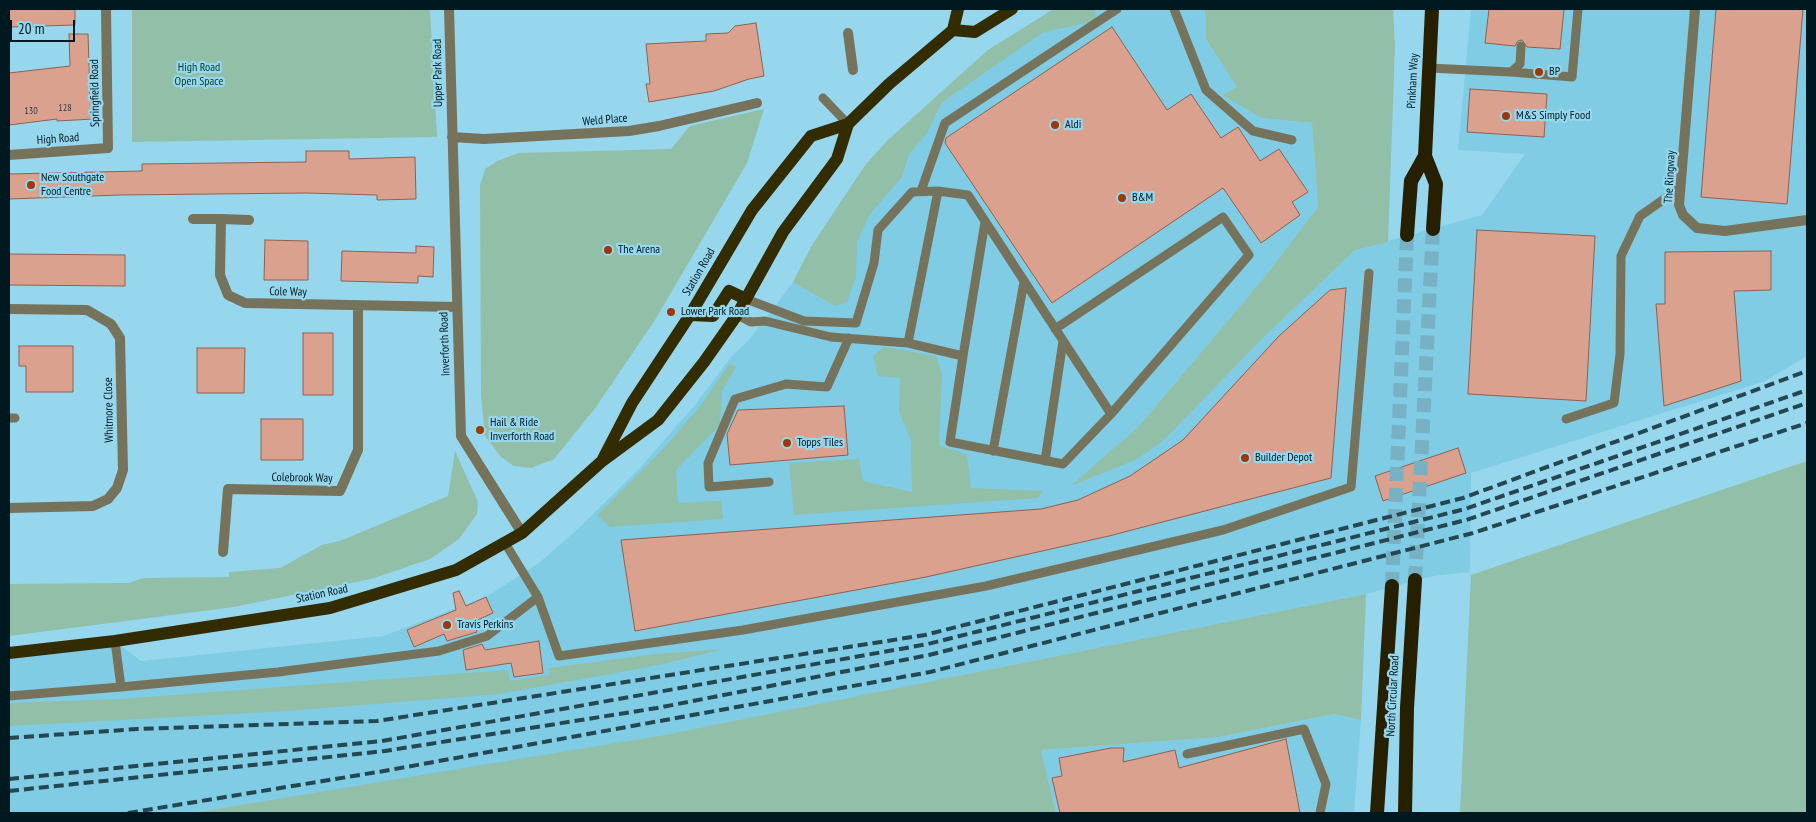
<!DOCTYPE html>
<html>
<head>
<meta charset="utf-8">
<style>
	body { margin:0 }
	#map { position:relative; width:1816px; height:822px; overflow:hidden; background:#96d7ed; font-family:"PT Sans Narrow",sans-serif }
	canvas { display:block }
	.frame { position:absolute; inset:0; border:10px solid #001921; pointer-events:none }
	.scale { position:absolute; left:10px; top:20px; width:65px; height:22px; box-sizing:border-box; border:2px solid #001921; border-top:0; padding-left:6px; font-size:15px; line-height:18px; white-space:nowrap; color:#001921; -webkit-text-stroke:4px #96d7ed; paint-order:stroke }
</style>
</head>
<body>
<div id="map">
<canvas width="1816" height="822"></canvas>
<div class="frame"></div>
<div class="scale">20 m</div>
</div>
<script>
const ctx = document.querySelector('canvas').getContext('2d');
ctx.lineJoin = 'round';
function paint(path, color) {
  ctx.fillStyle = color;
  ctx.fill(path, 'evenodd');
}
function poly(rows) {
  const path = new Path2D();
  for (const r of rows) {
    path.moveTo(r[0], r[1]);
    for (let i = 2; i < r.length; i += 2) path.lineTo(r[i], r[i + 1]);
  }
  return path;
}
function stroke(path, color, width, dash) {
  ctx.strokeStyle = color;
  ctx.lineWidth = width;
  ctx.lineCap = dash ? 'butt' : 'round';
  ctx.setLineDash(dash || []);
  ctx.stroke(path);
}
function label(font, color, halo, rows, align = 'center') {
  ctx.font = font + ' "PT Sans Narrow",sans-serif';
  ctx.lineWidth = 4.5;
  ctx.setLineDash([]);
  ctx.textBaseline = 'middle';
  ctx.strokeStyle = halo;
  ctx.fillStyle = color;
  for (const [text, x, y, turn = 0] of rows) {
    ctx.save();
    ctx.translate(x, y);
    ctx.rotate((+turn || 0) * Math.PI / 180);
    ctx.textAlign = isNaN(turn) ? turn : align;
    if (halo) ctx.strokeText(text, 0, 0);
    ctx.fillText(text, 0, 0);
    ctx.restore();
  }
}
paint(poly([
	[1054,9,1205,9,1206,39,1237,87,1222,95,1262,118,1312,123,1318,207,1267,274,1140,425,1073,485,1163,441,1266,335,1355,250,1482,215,1525,154,1458,150,1471,9,1807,9,1807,356,1765,381,1471,473,1470,572,1433,576,1366,594,664,735,343,789,193,813,9,813,9,653,115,641,141,661,383,636,486,597,539,563,579,528,639,469,695,405,731,357,749,340,793,282,811,247,866,164,888,140,988,50],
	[1334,714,1361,720,1354,813,1056,813,1041,750,1219,737]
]), '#80cce5');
paint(poly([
	[132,9,430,9,437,137,132,142],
	[1054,9,1095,9,1096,21,1044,32,942,102,927,133,909,154,902,177,870,214,857,242,856,277,847,302,835,306,793,282,811,247,866,164,888,140,988,50],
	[1205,9,1393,9,1395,45,1388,242,1355,250,1266,335,1163,441,1137,459,1071,486,1140,425,1267,274,1318,207,1312,123,1262,118,1222,95,1237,87,1206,39],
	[764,109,747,163,655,320,596,407,554,459,531,468,514,466,501,457,485,436,481,396,480,186,485,169,497,161,519,153,671,149,690,126],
	[884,347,936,356,942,374,939,445,967,455,971,488,1043,491,1038,498,794,515,789,463,859,459,863,481,912,492,911,440,899,412,900,378,878,376,873,356],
	[730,363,736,367,722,391,720,425,676,470,678,503,721,501,723,519,610,527,597,515,665,447,701,405],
	[455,451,478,502,477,514,459,539,430,559,371,579,234,607,9,636,9,584,129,583,143,578,229,577,229,572,280,568,322,545,340,541,448,496],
	[1807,461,1807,813,1460,813,1471,575],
	[1366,594,1361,720,1334,714,1219,737,1041,750,1056,813,193,813,664,735],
	[724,649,659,665,499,694,288,711,9,726,9,703,121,699,508,670,510,681,549,675,549,668,656,654]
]), '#91bfa7');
const building = poly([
	[9,9,75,9,75,25,9,27,9,9],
	[1489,9,1564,9,1560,49,1527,47,1522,40,1518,41,1515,46,1485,43,1489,9],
	[1716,9,1803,9,1787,204,1701,197,1716,9],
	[756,23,764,76,749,79,714,91,649,102,646,84,650,84,646,44,706,41,706,34,728,33,735,26,756,23],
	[1112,27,1167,110,1191,94,1221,138,1238,127,1260,161,1279,149,1308,192,1292,202,1300,215,1261,243,1223,188,1052,303,945,143,946,138,1112,27],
	[69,34,88,34,90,95,93,119,57,121,57,119,9,125,9,73,70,66,69,34],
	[1470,89,1547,94,1544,137,1467,132,1470,89],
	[306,151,349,151,349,159,415,157,416,199,377,200,377,195,306,193,120,195,9,199,9,174,142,171,142,164,306,162,306,151],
	[1477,230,1595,236,1586,401,1468,394,1477,230],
	[265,240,308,241,308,280,264,280,265,240],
	[416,246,434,247,433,277,418,276,418,283,341,281,342,251,416,253,416,246],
	[1771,251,1771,290,1734,291,1741,381,1664,406,1656,304,1665,304,1665,252,1771,251],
	[9,254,125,255,125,286,9,285,9,254],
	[1346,288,1331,478,1109,536,926,577,635,631,621,540,1041,509,1078,500,1130,476,1183,440,1279,336,1330,290,1346,288],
	[303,333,333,333,333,395,303,395,303,333],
	[19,346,73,346,73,392,26,392,26,366,19,366,19,346],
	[197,348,245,348,244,393,197,393,197,348],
	[844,406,848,455,730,465,727,434,738,410,844,406],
	[261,419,303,419,303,460,261,460,261,419],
	[1458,448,1466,473,1383,501,1375,476,1458,448],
	[459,591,466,606,486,597,493,613,473,622,477,632,447,641,444,634,414,647,407,630,456,610,453,593,459,591],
	[539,641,543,673,514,677,511,663,466,670,463,650,482,644,485,650,539,641],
	[1286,739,1300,813,1060,813,1052,778,1062,776,1059,758,1111,748,1124,748,1123,762,1175,750,1179,768,1286,739]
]);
paint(building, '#daa28e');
stroke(building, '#92604d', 1);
stroke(poly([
	[1415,580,1433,229],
	[1392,586,1407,235]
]), '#78b1c4', 14, [14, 7]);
stroke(poly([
	[1174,9,1206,90,1253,131,1292,140],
	[1429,68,1511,72,1520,64,1521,46],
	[1511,72,1572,77,1578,9],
	[823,98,848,124],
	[921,191,945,123,1117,9],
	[746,299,804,321,856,323,874,263,878,230,912,192,938,191,908,343],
	[737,315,751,322,765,321,831,337,908,343,963,356,950,442,1063,464,1111,414,968,195,938,191],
	[1055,329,1223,217,1249,255,1111,414],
	[963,356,985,222],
	[9,418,15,418],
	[1566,419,1614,403,1620,354,1621,256,1640,216,1680,188],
	[993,451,1024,282],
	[1045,461,1063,341],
	[769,482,709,487,708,463,735,399,786,384,827,387,849,338],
	[538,597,559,656,743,630,986,586,1223,530,1351,487,1369,273],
	[121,687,278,672,439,651,487,636,538,597,505,543],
	[9,696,121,687,115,641],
	[1187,754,1304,729,1326,784,1320,813]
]), '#76735d', 9);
stroke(poly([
	[848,33,853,70]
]), '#76735d', 10);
stroke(poly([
	[449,9,461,436,522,533],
	[1695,9,1679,205,1683,215,1697,228,1725,231,1807,220],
	[452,137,484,139,629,131,659,126,757,103],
	[9,155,108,148,106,9],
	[193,219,221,219],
	[249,220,221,219,220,275,228,295,245,303,456,307],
	[9,309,87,310,111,324,120,338,123,470,117,488,108,499,93,506,9,508],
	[223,552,228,489,340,491,358,450,358,306]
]), '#76735d', 10);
stroke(poly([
	[953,30,975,32,1012,9],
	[690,315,713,316,729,291,746,299],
	[603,459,632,403,690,315,752,210,811,136,848,124,889,84,953,30,958,9],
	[9,653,115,641,330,608,456,570,522,533,601,462,658,420,704,362,737,315,783,232,837,159,848,124]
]), '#322c00', 12);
stroke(poly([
	[1432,9,1425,156,1436,184,1433,229],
	[1407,235,1411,181,1425,156],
	[1377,813,1392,586],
	[1405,813,1407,708,1415,580]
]), '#262000', 14);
stroke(poly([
	[9,738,137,729,377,721,925,635,1463,498,1807,371],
	[9,779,382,741,928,644,1465,509,1807,390],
	[9,791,385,751,657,708,929,655,1466,520,1807,403],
	[128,813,384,771,930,672,1473,533,1807,423]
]), '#244752', 4, [10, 5]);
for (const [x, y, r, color] of [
	[1539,72,5,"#9d3906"],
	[1506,116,5,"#9d3906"],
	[1055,125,5,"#9d3906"],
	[31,185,5,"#9d3906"],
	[1122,198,5,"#9d3906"],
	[608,250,5,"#9d3906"],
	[671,312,5,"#9d3906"],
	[480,430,5,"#9d3906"],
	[787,443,5,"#9d3906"],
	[1245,458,5,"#9d3906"],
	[447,625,5,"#9d3906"]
]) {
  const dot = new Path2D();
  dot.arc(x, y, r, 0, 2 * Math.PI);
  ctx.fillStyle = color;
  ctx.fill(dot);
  stroke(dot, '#96d7ed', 2);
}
label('10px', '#363b3c', null, [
	["128",65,108],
	["130",31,111]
]);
label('12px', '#0c412b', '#96d7ed', [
	["High Road",199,68],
	["Open Space",199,82]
]);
label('12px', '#001921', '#96d7ed', [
	["BP",1549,72],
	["M&S Simply Food",1516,116],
	["Aldi",1065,125],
	["New Southgate",41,178],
	["Food Centre",41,192],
	["B&M",1132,198],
	["The Arena",618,250],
	["Lower Park Road",681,312],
	["Hail & Ride",490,423],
	["Inverforth Road",490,437],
	["Topps Tiles",797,443],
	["Builder Depot",1255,458],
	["Travis Perkins",457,625]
], 'left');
label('12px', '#001921', '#96d7ed', [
	["Upper Park Road",438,73,-91],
	["Pinkham Way",1413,81,-87],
	["Springfield Road",95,93,-91],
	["Weld Place",605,120,-5],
	["High Road",58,139,-4],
	["The Ringway",1670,177,-87],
	["Station Road",699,272,-60],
	["Cole Way",288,292,1],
	["Inverforth Road",445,344,-92],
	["Whitmore Close",109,410,-91],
	["Colebrook Way",302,478,1],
	["Station Road",322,594,-12],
	["North Circular Road",1393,696,-87]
]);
</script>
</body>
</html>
